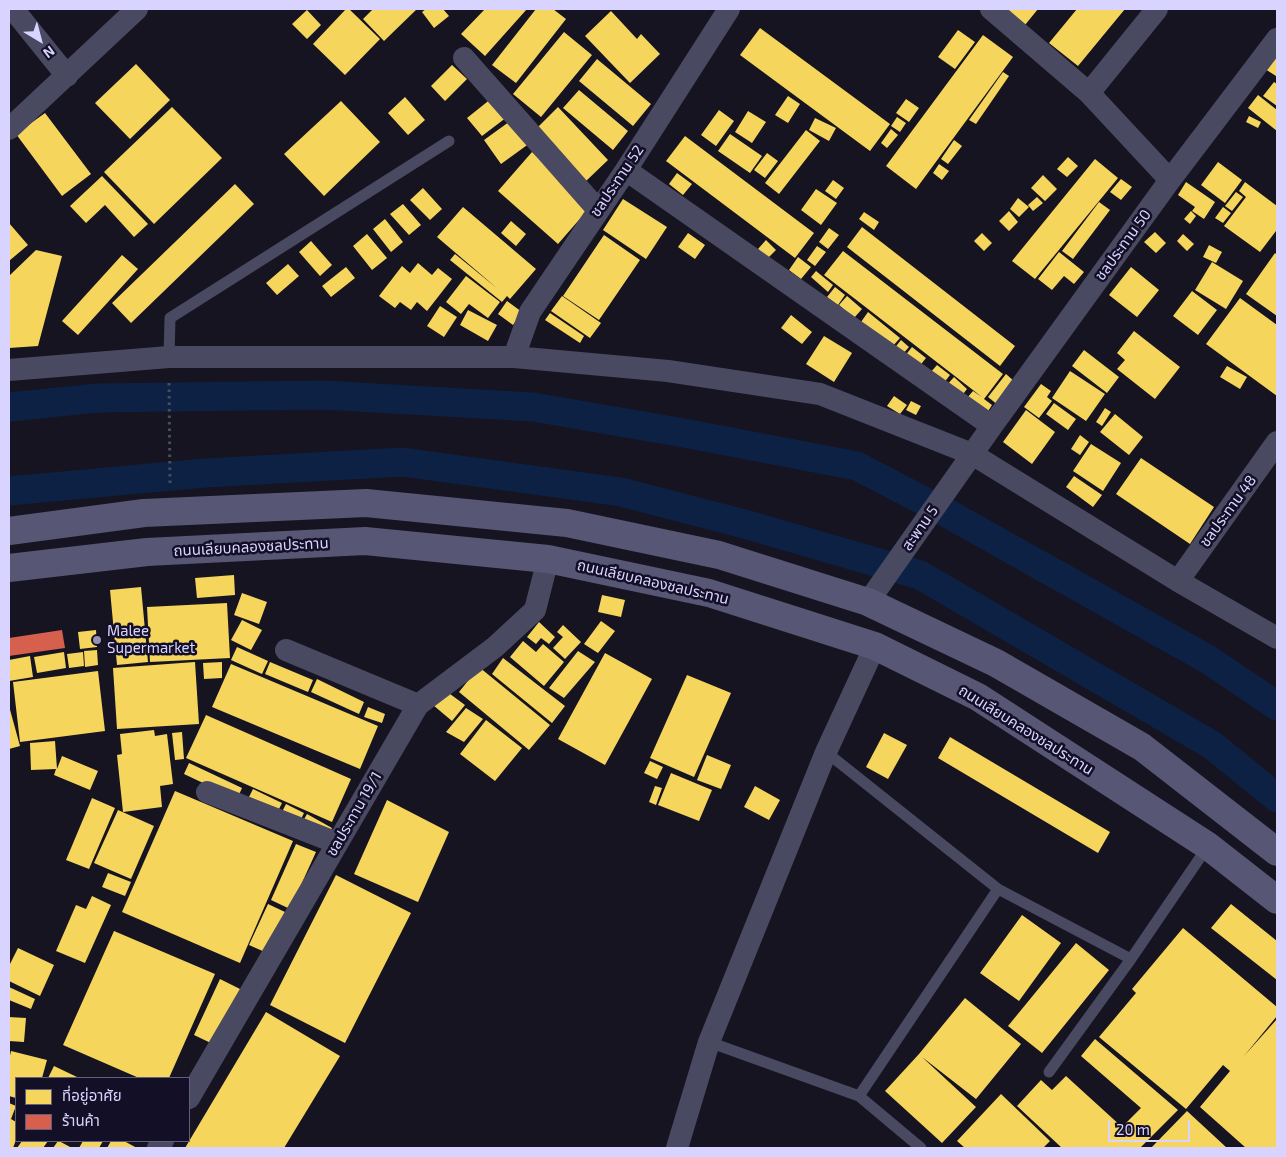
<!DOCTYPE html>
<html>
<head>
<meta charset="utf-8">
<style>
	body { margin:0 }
	#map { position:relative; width:1286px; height:1157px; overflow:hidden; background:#161421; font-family:"Exo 2","Noto Sans Thai",sans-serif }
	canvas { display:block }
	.frame { position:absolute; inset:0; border:10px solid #d9d4ff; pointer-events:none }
	.legend { position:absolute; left:15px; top:1077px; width:175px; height:65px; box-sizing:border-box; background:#130f26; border:1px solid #625e7d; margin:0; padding:6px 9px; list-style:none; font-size:15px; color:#d9d4ff }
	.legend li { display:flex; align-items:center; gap:10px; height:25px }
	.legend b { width:25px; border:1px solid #625e7d }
	.north { position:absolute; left:15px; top:15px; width:50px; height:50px; -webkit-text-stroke:4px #130f26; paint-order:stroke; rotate:143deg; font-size:14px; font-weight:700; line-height:20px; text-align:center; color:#d9d4ff }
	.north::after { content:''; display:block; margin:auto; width:18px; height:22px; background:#d9d4ff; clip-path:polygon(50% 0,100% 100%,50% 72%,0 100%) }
	.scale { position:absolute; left:1108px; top:1120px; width:82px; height:22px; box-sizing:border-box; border:2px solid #d9d4ff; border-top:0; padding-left:6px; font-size:15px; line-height:18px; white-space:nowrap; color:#d9d4ff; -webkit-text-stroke:4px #130f26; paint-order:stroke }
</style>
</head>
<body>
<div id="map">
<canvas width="1286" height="1157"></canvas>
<div class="frame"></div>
<ul class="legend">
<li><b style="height:14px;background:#f6d55c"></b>ที่อยู่อาศัย</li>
<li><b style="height:14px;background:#d6604d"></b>ร้านค้า</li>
</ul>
<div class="north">N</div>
<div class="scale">20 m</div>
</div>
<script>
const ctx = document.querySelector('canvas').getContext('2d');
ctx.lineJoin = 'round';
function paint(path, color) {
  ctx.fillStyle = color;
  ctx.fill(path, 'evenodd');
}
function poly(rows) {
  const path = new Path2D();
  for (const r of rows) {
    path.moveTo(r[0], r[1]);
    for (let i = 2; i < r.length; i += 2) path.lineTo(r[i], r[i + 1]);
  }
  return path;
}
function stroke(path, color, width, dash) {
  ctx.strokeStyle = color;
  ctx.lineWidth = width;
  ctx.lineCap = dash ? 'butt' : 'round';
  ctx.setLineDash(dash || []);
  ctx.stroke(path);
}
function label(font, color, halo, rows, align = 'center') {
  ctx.font = font + ' "Exo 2","Noto Sans Thai",sans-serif';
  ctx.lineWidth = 5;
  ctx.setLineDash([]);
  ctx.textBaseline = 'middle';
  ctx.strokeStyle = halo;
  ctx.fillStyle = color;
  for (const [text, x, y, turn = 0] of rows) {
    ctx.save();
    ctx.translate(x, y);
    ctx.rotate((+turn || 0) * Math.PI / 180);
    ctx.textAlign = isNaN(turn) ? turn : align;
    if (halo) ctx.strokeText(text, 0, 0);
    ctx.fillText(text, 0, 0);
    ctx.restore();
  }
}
paint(poly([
	[346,9,349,9,380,39,345,75,313,44],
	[373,9,417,9,384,41,363,19],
	[426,9,443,9,449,16,434,28,422,12],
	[485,9,527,9,485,56,461,34],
	[536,9,553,9,566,19,516,83,492,65],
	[1005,9,1038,9,1025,25],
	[1077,9,1125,9,1078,66,1049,43],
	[307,10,321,25,307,39,292,24],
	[611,11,637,39,641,34,660,54,630,83,585,36],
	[760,28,890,124,870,151,740,55],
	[958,30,975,42,955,69,938,57],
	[564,32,592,55,541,117,513,94],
	[983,35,1013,57,916,189,886,166],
	[1277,57,1277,74,1276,76,1265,69],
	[597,59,651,104,633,126,579,81],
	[136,64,170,100,130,139,95,103],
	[452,65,467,79,445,101,431,86],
	[1003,72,1009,76,976,124,969,120],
	[1274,82,1277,84,1277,106,1263,96],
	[579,90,628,131,613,150,563,108],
	[1258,95,1277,110,1277,131,1248,108],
	[788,96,800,104,788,123,775,115],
	[405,97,425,120,408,135,388,113],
	[492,98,507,117,482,136,467,118],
	[906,99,919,108,909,122,896,113],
	[341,101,380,142,324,196,284,154],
	[172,107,222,158,154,224,104,172],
	[558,107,608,160,585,182,535,130],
	[719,110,734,121,716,146,701,135],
	[748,111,766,122,752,143,735,132],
	[45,113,91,174,62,196,16,134],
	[1249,116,1261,122,1258,128,1246,122],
	[897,117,906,123,900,132,891,126],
	[815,118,836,128,829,141,809,130],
	[513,119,530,143,501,164,484,140],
	[891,129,898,135,887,148,881,143],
	[806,130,820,141,779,194,765,183],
	[730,134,762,156,750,173,718,151],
	[685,136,814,233,795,258,666,161],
	[954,140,962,146,948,164,941,159],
	[532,152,592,205,558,244,498,191],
	[767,153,778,161,765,178,754,170],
	[1068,157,1078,166,1067,177,1057,169],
	[1095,159,1118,178,1035,279,1012,261],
	[1218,162,1242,180,1225,203,1201,185],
	[939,164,949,171,942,180,933,173],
	[677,173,692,184,683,195,669,184],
	[1043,175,1057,189,1045,201,1031,188],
	[102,176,148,224,134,237,105,205,86,223,70,206],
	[1121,179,1132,187,1121,200,1110,192],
	[833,180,844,188,836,199,825,191],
	[1186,182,1215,202,1204,219,1192,211,1195,207,1178,195],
	[1245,182,1277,206,1277,232,1276,231,1260,252,1224,226,1246,197,1239,191],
	[235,184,254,204,131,323,112,303],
	[423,188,442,209,430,220,410,200],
	[816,189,837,203,821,225,801,210],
	[1236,192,1243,197,1232,211,1225,206],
	[1037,197,1043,203,1033,211,1028,205],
	[1018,198,1029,207,1019,217,1010,209],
	[623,199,667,227,646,259,603,230],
	[1099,202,1110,210,1073,259,1062,251],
	[403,204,421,225,409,235,390,214],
	[463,207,536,269,510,299,507,296,502,302,450,260,455,254,498,289,437,237],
	[1223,207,1231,213,1223,223,1215,218],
	[1009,211,1018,222,1009,231,999,221],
	[1191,211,1196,216,1190,224,1184,219],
	[864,212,879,222,874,230,859,219],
	[385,219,403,242,391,252,373,229],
	[511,221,526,234,516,246,501,233],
	[9,223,28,245,9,261],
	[862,227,1015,346,1000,366,847,247],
	[829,228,839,235,828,249,819,242],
	[1155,232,1166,243,1156,253,1144,242],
	[688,233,705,245,695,259,678,247],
	[982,233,992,243,984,251,974,241],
	[367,234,387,258,372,270,353,246],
	[1183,234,1194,244,1187,251,1177,241],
	[604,235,640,260,599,320,563,296],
	[766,240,776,250,768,258,758,249],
	[311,241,332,265,320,276,299,252],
	[1209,245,1222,252,1216,263,1203,257],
	[817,246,826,252,815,266,807,260],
	[36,250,62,256,38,346,9,348,9,276],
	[843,251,1003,374,984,399,992,405,987,413,967,398,973,391,982,397,824,275],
	[1059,252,1084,272,1074,284,1064,276,1052,290,1038,279],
	[1275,253,1277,255,1277,316,1246,294],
	[122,255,138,269,78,335,62,321],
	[798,257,811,267,801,279,789,270],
	[1212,262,1243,281,1226,309,1195,290],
	[418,263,432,275,438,268,452,279,427,311,417,302,411,310,400,302,395,308,379,296,402,266,410,273],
	[288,264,299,276,277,295,266,283],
	[346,267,355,278,331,297,322,286],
	[1131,267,1159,290,1137,317,1109,295],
	[816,271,833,285,828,292,811,277],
	[466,276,500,302,488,318,469,304,461,314,446,302],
	[835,287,845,295,838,305,827,297],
	[1192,291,1217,310,1198,335,1173,316],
	[562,296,601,323,590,338,551,311],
	[847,296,862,309,854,318,839,305],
	[1240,298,1277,325,1277,396,1206,344],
	[507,301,522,312,513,325,498,314],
	[440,306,457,317,444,337,427,326],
	[468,310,497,325,488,341,460,325],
	[868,312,900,338,892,347,861,322],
	[550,313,584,336,580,343,545,320],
	[791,315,812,332,802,344,781,328],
	[1134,331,1180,367,1155,399,1117,369,1125,360,1117,353],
	[824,336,852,353,834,382,806,364],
	[901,340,909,347,901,356,893,350],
	[912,347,926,358,918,368,904,357],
	[1084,350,1119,377,1107,393,1072,366],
	[937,365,950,375,943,384,930,373],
	[1227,366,1247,377,1240,389,1220,377],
	[1070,371,1105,394,1086,421,1052,398],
	[1006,374,1015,382,998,405,988,397],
	[954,377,967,389,960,398,946,386],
	[1041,384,1051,391,1047,397,1052,401,1039,418,1024,407],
	[894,396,907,405,900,414,887,406],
	[911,401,921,406,916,415,906,410],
	[1054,403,1076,419,1068,430,1046,414],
	[1105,408,1111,412,1102,426,1096,422],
	[1026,410,1055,432,1032,464,1003,442],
	[1115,414,1143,437,1129,455,1100,432],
	[1080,435,1089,442,1080,455,1071,449],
	[1091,444,1121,463,1103,491,1073,471],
	[1141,458,1214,507,1190,544,1116,494],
	[1074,476,1102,495,1093,507,1066,487],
	[234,575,235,595,197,598,195,578],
	[141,587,148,662,117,665,110,590],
	[242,593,267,602,259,624,234,615],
	[602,595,625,600,621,617,598,612],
	[227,603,230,658,150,662,147,607],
	[242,620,262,630,251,650,231,640],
	[601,621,615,631,598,653,584,644],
	[539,622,555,637,549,644,541,638,536,644,527,637],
	[563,625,581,642,565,659,553,648,563,637,557,632],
	[96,630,97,647,80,649,78,632],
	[523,641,536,652,543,644,564,662,544,686,510,657],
	[237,647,268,661,262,674,231,660],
	[97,650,98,665,85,667,84,651],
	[578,651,595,662,564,698,549,688],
	[64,652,66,668,37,673,34,657],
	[83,652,84,666,69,668,67,654],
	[605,653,652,679,605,765,558,739],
	[30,656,33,677,9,681,9,660],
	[503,658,565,706,552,723,492,674],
	[195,662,199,724,117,729,113,668],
	[222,662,222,678,204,679,203,663],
	[270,662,313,680,308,692,265,674],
	[231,664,378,726,360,769,212,707],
	[479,667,550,725,529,750,459,692],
	[98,671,105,731,20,742,13,682],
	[687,675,731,693,694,777,650,758],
	[317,679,364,702,359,714,311,692],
	[446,691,465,705,452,721,433,705],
	[9,706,20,746,9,749],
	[368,707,385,714,382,723,364,717],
	[466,708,483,719,464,742,446,732],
	[206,715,351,779,332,822,186,758],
	[486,720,522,748,495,781,460,754],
	[154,730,155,736,167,734,173,784,160,786,162,807,123,812,117,755,122,754,120,734],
	[182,732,184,759,175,760,172,733],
	[884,733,907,745,888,779,866,767],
	[950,737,1110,832,1098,853,938,758],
	[55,741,57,769,62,756,98,771,90,790,54,775,56,769,31,770,30,743],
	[707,755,731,765,721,789,697,780],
	[650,761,663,767,657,779,644,773],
	[189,763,242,788,237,799,184,774],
	[671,773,712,790,699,821,658,805],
	[655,786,662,788,656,805,649,802],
	[755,786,780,800,769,820,744,807],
	[253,789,282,803,278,811,249,797],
	[175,791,293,841,240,963,122,912],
	[92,798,115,808,89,869,66,860],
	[387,800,449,832,418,902,354,874],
	[286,804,304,813,300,821,282,812],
	[118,810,154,826,131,879,94,863],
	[307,814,332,828,327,837,302,823],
	[296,844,316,852,290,909,271,900],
	[108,873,131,882,125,896,102,887],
	[336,875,411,913,345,1043,270,1005],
	[92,896,111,905,85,963,56,951,76,905,86,909],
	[268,904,285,912,267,953,249,945],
	[1231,904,1277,941,1277,980,1211,928],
	[1022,915,1061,943,1019,1001,980,973],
	[1183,928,1277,1007,1277,1016,1244,1056,1277,1019,1277,1148,1246,1148,1200,1107,1230,1071,1223,1065,1186,1109,1099,1037,1136,993,1132,989],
	[114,931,215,974,169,1078,139,1078,63,1045],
	[1076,943,1109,970,1042,1053,1008,1026],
	[18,948,54,965,40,996,9,981,9,966],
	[220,979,242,990,215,1045,194,1035],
	[9,987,35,999,31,1009,9,1000],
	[965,998,1021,1044,976,1099,922,1057,976,1107,942,1143,885,1091,919,1054],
	[266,1012,340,1056,284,1148,185,1148],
	[9,1017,26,1018,24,1042,9,1041],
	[1095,1039,1178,1110,1140,1148,1062,1148,1017,1106,1041,1080,1052,1090,1066,1076,1122,1127,1141,1108,1081,1056],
	[11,1051,47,1060,42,1078,16,1078,16,1098,9,1096,9,1060],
	[54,1066,77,1077,76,1078,48,1078],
	[1001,1094,1050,1141,1043,1148,965,1148,957,1141],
	[9,1103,16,1106,11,1119,16,1122,16,1140,13,1148,9,1148],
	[1187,1111,1227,1148,1151,1148],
	[22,1141,48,1141,43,1148,17,1148],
	[58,1141,59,1141,72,1148,53,1148],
	[83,1141,103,1141,99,1148,79,1148],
	[111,1141,124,1141,137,1148,107,1148]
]), '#f6d55c');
paint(poly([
	[62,630,65,648,9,656,9,638]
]), '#d6604d');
stroke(poly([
	[9,407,98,398,323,395,533,407,684,433,857,466,945,512,1209,660,1277,706],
	[9,491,205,473,402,462,621,492,748,525,920,575,1212,745,1277,798]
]), '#0d2144', 29);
stroke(poly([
	[169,383,170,484]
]), '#44505f', 3, [2.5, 4]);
stroke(poly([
	[169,357,170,318,449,141],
	[826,752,998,889,1131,959],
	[709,1042,859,1096,921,1148],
	[1049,1072,1131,959,1208,846],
	[859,1096,998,889]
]), '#4a4962', 11);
stroke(poly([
	[13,9,67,76],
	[991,9,1089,93,1170,180],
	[464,58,598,210],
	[1089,93,1157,9],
	[9,129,137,9],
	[626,170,992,426],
	[514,357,530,312,626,170,729,9],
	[9,370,169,357,514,357,668,371,820,394,972,454,1178,581,1277,638],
	[1178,581,1277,442],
	[868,602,992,426,1170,180,1277,39],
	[286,650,418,705],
	[207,792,337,843],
	[189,1098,418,705,495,647,535,610,548,559],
	[158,1148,163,1141],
	[677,1148,709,1042,826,752,875,646]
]), '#4a4962', 22);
stroke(poly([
	[9,531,144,513,366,503,567,523,719,555,868,602,996,663,1142,747,1277,852],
	[9,568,147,552,365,541,548,559,709,593,875,646,978,697,1208,846,1277,900]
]), '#575674', 28);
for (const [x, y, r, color] of [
	[97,640,5,"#9591b1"]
]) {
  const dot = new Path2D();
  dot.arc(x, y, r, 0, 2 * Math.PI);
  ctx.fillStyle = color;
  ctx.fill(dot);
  stroke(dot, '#130f26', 2);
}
label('15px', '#d9d4ff', '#130f26', [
	["ชลประทาน 52",617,181,-56],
	["ชลประทาน 50",1123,245,-54],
	["ชลประทาน 48",1228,511,-54],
	["สะพาน 5",920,528,-55],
	["ถนนเลียบคลองชลประทาน",251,547,-3],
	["ถนนเลียบคลองชลประทาน",653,582,13],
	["ถนนเลียบคลองชลประทาน",1026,730,32],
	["ชลประทาน 19/1",354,814,-60]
]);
label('15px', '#d9d4ff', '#130f26', [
	["Malee",107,631],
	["Supermarket",107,648]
], 'left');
</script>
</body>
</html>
